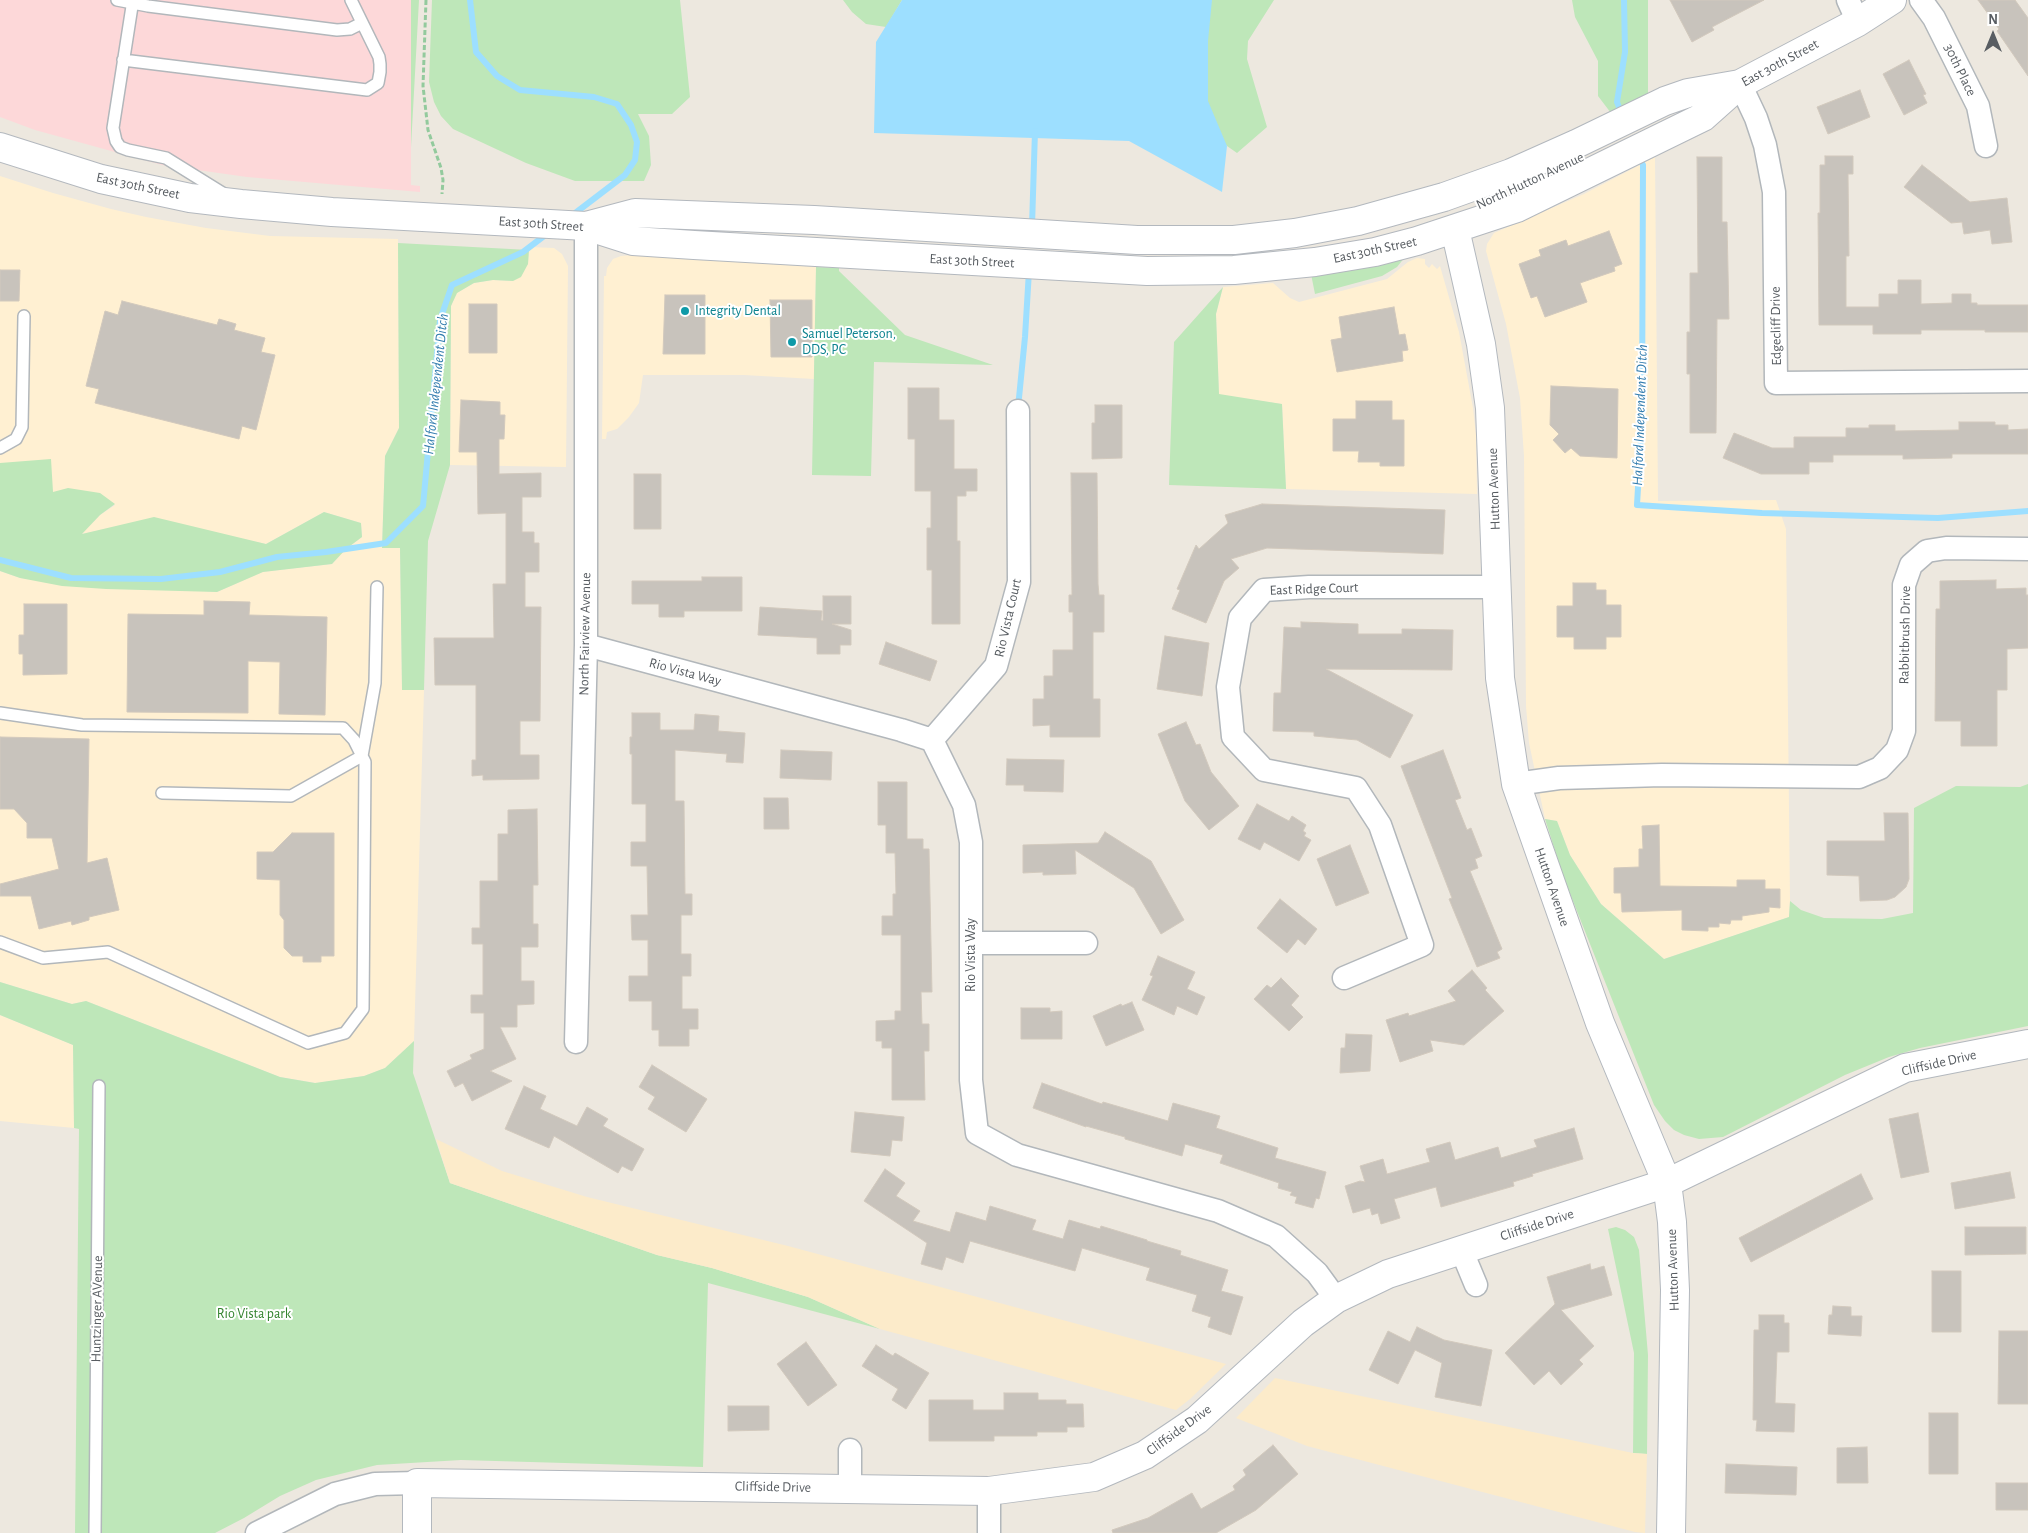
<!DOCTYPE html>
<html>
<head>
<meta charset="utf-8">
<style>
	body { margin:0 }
	#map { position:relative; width:2028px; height:1533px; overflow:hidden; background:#ede8df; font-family:"Alegreya Sans",sans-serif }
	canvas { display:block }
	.north { position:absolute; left:1968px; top:10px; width:50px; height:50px; -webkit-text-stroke:4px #fff; paint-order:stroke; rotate:0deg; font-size:14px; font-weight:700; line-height:20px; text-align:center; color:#585d62 }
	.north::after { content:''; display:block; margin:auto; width:18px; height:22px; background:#585d62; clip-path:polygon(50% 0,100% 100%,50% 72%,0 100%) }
</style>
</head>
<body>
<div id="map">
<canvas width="2028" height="1533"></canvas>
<div class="north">N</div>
</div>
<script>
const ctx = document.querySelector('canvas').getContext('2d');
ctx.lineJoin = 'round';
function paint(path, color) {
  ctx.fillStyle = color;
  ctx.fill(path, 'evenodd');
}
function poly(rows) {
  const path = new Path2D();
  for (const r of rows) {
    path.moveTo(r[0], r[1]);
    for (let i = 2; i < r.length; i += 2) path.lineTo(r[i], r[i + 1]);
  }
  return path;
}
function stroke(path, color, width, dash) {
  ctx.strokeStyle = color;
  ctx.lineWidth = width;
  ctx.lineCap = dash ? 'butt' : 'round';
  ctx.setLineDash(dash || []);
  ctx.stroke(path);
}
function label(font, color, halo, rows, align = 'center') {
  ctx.font = font + ' "Alegreya Sans",sans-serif';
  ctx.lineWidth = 4;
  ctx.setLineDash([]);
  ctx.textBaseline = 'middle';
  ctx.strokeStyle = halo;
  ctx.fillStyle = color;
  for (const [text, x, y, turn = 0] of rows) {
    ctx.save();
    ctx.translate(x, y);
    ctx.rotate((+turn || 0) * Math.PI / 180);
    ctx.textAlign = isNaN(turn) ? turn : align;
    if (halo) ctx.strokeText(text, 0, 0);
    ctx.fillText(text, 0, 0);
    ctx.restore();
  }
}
paint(poly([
	[1655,157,1658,501,1776,500,1786,529,1790,901,1789,917,1664,959,1601,904,1570,855,1557,821,1545,819,1529,743,1526,706,1524,456,1520,398,1506,324,1486,251,1487,244,1494,233,1584,194],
	[0,176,53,193,111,209,146,217,206,228,270,236,398,239,399,428,385,456,382,548,400,548,402,690,424,690,414,1041,385,1068,364,1076,316,1083,280,1077,86,1001,72,1004,0,982,0,571,20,578,217,592,262,572,332,564,346,549,362,537,361,523,324,512,266,544,201,530,112,528,81,534,100,515,115,505,53,492,14,463,0,463],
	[529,247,554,248,562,254,568,266,566,467,450,465,451,306,457,293,474,283,493,280,513,281,528,264],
	[633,255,816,267,814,379,744,375,643,375,639,403,629,417,617,429,607,432,606,439,602,439,604,276,606,276,607,268,613,259,621,256],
	[1417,258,1425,259,1425,264,1429,268,1432,264,1437,269,1440,266,1459,332,1473,408,1476,435,1477,494,1286,489,1282,404,1219,395,1216,314,1223,287,1273,283,1290,298,1299,302,1387,279,1408,262],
	[0,1015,73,1045,74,1128,0,1121]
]), '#fff0d2');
paint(poly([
	[0,0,411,0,411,185,420,186,420,192,247,177,162,165,35,130,0,117]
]), '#fdd8d9');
paint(poly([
	[411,0,419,0,411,147],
	[432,0,680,0,690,97,672,114,638,114,649,136,651,165,644,181,575,181,526,163,453,129,441,116,434,102,429,82],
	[843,0,902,0,886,27,866,24,852,12],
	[1197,0,1274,0,1248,41,1247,59,1267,127,1237,153,1227,146,1187,95],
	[1572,0,1648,0,1648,100,1614,117,1598,96,1598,61,1575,17],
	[398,243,529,250,528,264,521,277,513,281,493,280,474,283,457,293,451,306,450,465,428,541,424,690,402,690,400,548,382,548,385,456,399,428],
	[1405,257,1397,267,1382,276,1315,294,1311,274],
	[816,267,839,268,839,271,905,335,993,365,874,362,871,476,812,475],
	[1223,287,1216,314,1219,394,1282,404,1286,489,1169,485,1174,342],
	[51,459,53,492,68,488,100,493,115,504,100,515,82,534,154,517,266,544,324,512,361,523,362,537,346,549,332,564,263,572,217,592,106,589,62,586,20,578,0,571,0,463],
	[2028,784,2028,1026,1920,1048,1889,1057,1845,1075,1723,1137,1699,1139,1684,1135,1674,1130,1665,1121,1654,1105,1563,876,1545,819,1557,821,1570,855,1601,904,1664,959,1789,917,1790,901,1801,910,1824,918,1882,919,1913,913,1914,808,1956,786,2020,787],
	[0,982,72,1004,86,1001,280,1077,315,1083,364,1076,385,1068,414,1041,413,1073,450,1183,657,1255,712,1268,808,1297,880,1329,708,1283,703,1467,461,1460,377,1465,316,1480,280,1496,244,1518,215,1533,75,1533,79,1129,74,1128,73,1045,0,1015],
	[1616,1227,1625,1230,1634,1237,1639,1250,1648,1355,1647,1454,1633,1453,1634,1353,1608,1229]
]), '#bee7b9');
paint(poly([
	[436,1139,502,1171,587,1197,788,1246,1226,1364,1190,1399,1176,1410,880,1329,808,1297,712,1268,657,1255,450,1183],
	[1275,1378,1633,1453,1647,1454,1645,1533,1635,1532,1307,1446,1236,1418]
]), '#fcebca');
paint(poly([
	[902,0,1212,0,1208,41,1208,101,1227,146,1222,192,1129,141,874,133,876,42]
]), '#9ddfff');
stroke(poly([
	[470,0,476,52,497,76,520,90,594,97,617,104,631,125,637,142,635,160,625,175,570,217],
	[1622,115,1617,102,1625,52,1624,0],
	[1639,156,1643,165,1642,419,1637,505,1762,513,1938,518,2028,511],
	[1032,226,1035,131],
	[1018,408,1025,337,1029,271],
	[0,560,71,578,161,579,220,572,277,557,326,552,386,543,423,506,440,320,452,285,523,252,548,233]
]), '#9ddfff', 6);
const building = poly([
	[1670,0,1764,0,1712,27,1714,30,1692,42,1670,0],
	[1978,0,2015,0,2028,18,2028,76,1997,31,1999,29,1978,0],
	[1909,60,1926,94,1923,95,1927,103,1904,115,1883,74,1909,60],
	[1860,90,1870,117,1828,134,1817,107,1860,90],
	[1825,156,1853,156,1853,174,1848,174,1849,256,1846,256,1846,307,1879,307,1879,294,1898,294,1898,280,1921,280,1921,304,1952,303,1952,294,1971,294,1971,303,1977,303,1977,305,2028,305,2028,332,1985,332,1985,330,1921,330,1921,334,1873,334,1873,325,1819,325,1818,213,1820,213,1820,165,1825,165,1825,156],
	[1697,157,1722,157,1722,222,1727,222,1729,319,1717,319,1716,433,1690,433,1690,374,1687,374,1687,332,1690,332,1690,273,1698,273,1697,157],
	[1922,165,1970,202,2007,198,2012,242,1992,244,1990,230,1964,234,1962,222,1951,223,1904,187,1922,165],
	[1609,231,1622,264,1614,267,1615,271,1580,283,1587,302,1545,317,1537,296,1531,298,1519,264,1541,256,1539,250,1566,240,1568,246,1609,231],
	[0,270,20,270,19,301,0,301,0,270],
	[665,295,705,295,705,354,663,354,665,295],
	[770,300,812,300,812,357,771,357,770,300],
	[122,301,217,325,219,319,236,324,234,330,265,338,261,352,275,355,256,430,242,426,239,439,95,403,99,389,86,386,105,311,118,315,122,301],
	[469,304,497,304,497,353,469,353,469,304],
	[1394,307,1399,335,1405,334,1408,350,1402,351,1403,361,1337,372,1331,340,1342,338,1339,317,1394,307],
	[1551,386,1618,389,1617,458,1580,456,1571,448,1565,453,1553,440,1559,434,1550,425,1551,386],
	[908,388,939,388,939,420,954,420,954,469,977,469,977,491,966,491,966,496,957,496,957,541,960,541,960,624,932,624,932,570,927,570,927,528,931,528,931,491,915,491,915,439,908,439,908,388],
	[461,400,500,402,500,415,505,415,504,439,499,439,499,474,541,473,541,497,522,497,522,532,534,532,534,543,539,543,539,572,525,572,525,607,541,607,540,721,520,721,520,755,539,755,539,779,483,780,483,775,472,776,472,760,476,760,476,685,435,685,434,638,494,638,493,584,506,584,506,513,478,514,477,452,459,452,461,400],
	[1356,401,1392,401,1392,420,1404,420,1404,466,1380,466,1380,462,1358,462,1359,451,1333,451,1333,419,1356,419,1356,401],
	[1095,405,1122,405,1122,458,1092,459,1092,423,1095,423,1095,405],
	[1959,422,1995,422,1995,425,2008,425,2008,430,2028,429,2028,454,1952,454,1952,458,1903,459,1903,455,1833,455,1833,462,1809,462,1809,474,1761,474,1723,458,1734,433,1772,448,1794,448,1794,437,1846,437,1846,428,1869,428,1869,425,1895,425,1895,431,1959,430,1959,422],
	[1071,473,1097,473,1098,584,1099,595,1104,595,1104,632,1093,632,1093,699,1100,699,1100,737,1050,737,1050,725,1033,726,1033,699,1044,699,1044,676,1053,676,1053,650,1073,650,1073,612,1069,612,1069,595,1072,595,1071,473],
	[634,474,661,474,661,529,634,529,634,474],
	[1262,504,1445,510,1443,554,1267,548,1231,559,1239,568,1224,581,1206,623,1172,609,1180,590,1177,589,1196,545,1199,549,1228,523,1225,515,1262,504],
	[702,577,742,577,742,611,684,611,684,617,659,617,659,604,632,604,632,581,702,581,702,577],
	[1996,580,1996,589,2026,588,2026,595,2028,595,2028,648,2007,649,2007,690,1997,690,1997,746,1961,746,1961,721,1935,721,1936,609,1940,609,1940,581,1996,580],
	[1573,583,1596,583,1596,590,1606,590,1606,605,1621,605,1621,637,1606,637,1606,649,1574,649,1574,637,1557,637,1557,606,1573,606,1573,583],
	[823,596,851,596,851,624,832,624,851,630,851,645,840,645,840,654,817,654,817,638,758,635,760,607,822,611,821,620,823,621,823,596],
	[204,601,250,602,249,615,327,617,325,715,279,714,280,662,248,661,248,713,127,712,128,614,204,615,204,601],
	[24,604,67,604,67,674,23,675,23,654,19,654,19,635,24,635,24,604],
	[1301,622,1358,624,1358,634,1402,634,1402,629,1453,630,1452,670,1326,669,1413,715,1390,758,1357,740,1314,736,1314,732,1273,731,1274,693,1281,693,1284,627,1301,628,1301,622],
	[1165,636,1209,643,1202,696,1157,689,1165,636],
	[886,642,937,661,930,681,879,664,886,642],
	[632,713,660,713,660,730,694,730,695,714,719,716,718,731,745,733,743,763,726,762,727,754,675,750,675,801,684,801,685,894,692,894,692,915,681,915,681,954,691,954,691,976,682,976,682,1009,698,1009,698,1029,689,1029,689,1046,659,1046,659,1030,652,1030,652,1001,629,1001,629,976,648,976,648,940,632,940,631,915,648,915,647,866,631,866,631,842,646,842,646,804,632,804,632,754,630,754,630,737,632,737,632,713],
	[1186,722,1196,745,1200,744,1211,772,1239,806,1209,830,1185,801,1158,734,1186,722],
	[0,737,89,739,87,863,107,858,119,910,89,917,89,920,72,925,71,921,39,929,31,896,0,896,0,884,59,869,52,838,27,838,27,823,14,809,0,809,0,737],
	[781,750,832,752,831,780,780,778,781,750],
	[1443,750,1461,798,1455,800,1467,830,1471,828,1482,856,1475,859,1478,868,1470,871,1502,949,1497,952,1500,958,1477,967,1449,899,1452,898,1401,766,1443,750],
	[1007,759,1064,760,1063,792,1024,791,1024,785,1006,785,1007,759],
	[878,782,907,782,907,839,923,839,923,849,929,849,932,992,921,992,922,1024,929,1024,929,1051,924,1051,925,1100,892,1100,892,1048,882,1048,882,1041,876,1041,876,1021,895,1020,895,1011,901,1011,901,935,882,935,882,916,893,916,893,894,896,894,895,853,886,853,886,825,878,825,878,782],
	[764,798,788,798,789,829,764,829,764,798],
	[1257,804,1289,821,1292,816,1306,825,1303,831,1306,833,1304,836,1311,840,1299,861,1264,842,1260,850,1238,839,1257,804],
	[537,809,538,885,533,885,533,924,538,924,538,947,521,947,521,981,534,981,534,1004,517,1005,517,1027,500,1027,516,1059,490,1071,512,1081,472,1101,463,1083,455,1087,447,1071,472,1059,470,1055,484,1049,484,1013,471,1013,471,995,483,995,483,944,472,944,472,928,480,928,480,881,498,881,498,834,508,834,508,810,537,809],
	[1884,813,1908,813,1909,879,1906,887,1895,897,1887,900,1860,901,1859,876,1827,875,1827,841,1885,841,1884,813],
	[1659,825,1660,886,1737,887,1737,880,1765,880,1765,889,1780,889,1780,908,1769,907,1769,912,1742,916,1742,920,1731,920,1730,924,1719,923,1719,927,1708,927,1708,931,1682,930,1682,910,1622,912,1621,893,1614,893,1614,868,1639,867,1639,849,1643,849,1642,826,1659,825],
	[1105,832,1151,861,1184,920,1161,934,1134,888,1075,850,1076,874,1043,875,1043,872,1023,873,1023,845,1098,843,1105,832],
	[292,833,334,833,334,956,321,956,321,962,303,962,303,956,292,956,284,948,284,920,280,915,280,880,257,879,257,852,273,852,292,833],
	[1350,845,1369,893,1336,906,1317,859,1350,845],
	[1280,899,1317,929,1305,945,1298,939,1287,953,1257,928,1280,899],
	[1158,956,1195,972,1187,989,1205,997,1197,1015,1177,1006,1174,1015,1142,1000,1153,976,1150,975,1158,956],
	[1472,970,1487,988,1485,990,1504,1011,1464,1045,1430,1040,1433,1051,1400,1062,1386,1020,1408,1013,1409,1016,1456,1001,1448,991,1472,970],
	[1281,978,1299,996,1291,1005,1303,1017,1289,1031,1254,999,1267,985,1271,988,1281,978],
	[1132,1002,1144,1030,1106,1046,1093,1016,1121,1004,1122,1006,1132,1002],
	[1021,1008,1050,1008,1050,1012,1062,1011,1062,1039,1021,1039,1021,1008],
	[1346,1034,1372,1035,1370,1071,1340,1073,1341,1048,1345,1048,1346,1034],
	[652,1065,707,1099,686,1132,648,1109,655,1097,639,1087,652,1065],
	[1042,1083,1102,1104,1103,1102,1168,1121,1173,1103,1220,1116,1216,1128,1278,1148,1275,1158,1326,1172,1319,1199,1316,1198,1313,1208,1295,1203,1297,1197,1290,1195,1292,1192,1278,1188,1279,1183,1220,1163,1223,1155,1185,1144,1182,1156,1125,1139,1125,1137,1086,1126,1086,1127,1033,1108,1042,1083],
	[524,1086,546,1096,540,1109,577,1126,587,1107,608,1119,603,1126,644,1149,632,1171,622,1166,618,1173,554,1136,549,1148,505,1129,524,1086],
	[855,1112,904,1117,902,1141,892,1140,890,1156,851,1152,855,1112],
	[1918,1113,1929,1172,1901,1178,1889,1119,1918,1113],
	[1574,1128,1583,1159,1532,1174,1533,1176,1513,1182,1514,1186,1441,1207,1436,1187,1394,1199,1400,1218,1381,1224,1378,1213,1372,1215,1370,1208,1353,1213,1345,1186,1360,1181,1365,1182,1360,1166,1383,1159,1387,1174,1430,1162,1426,1149,1450,1142,1455,1160,1498,1147,1501,1158,1537,1147,1534,1140,1574,1128],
	[885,1169,905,1183,896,1196,920,1211,913,1221,950,1232,956,1212,986,1221,990,1206,1036,1220,1032,1230,1063,1239,1069,1220,1100,1229,1101,1226,1147,1240,1147,1241,1181,1251,1180,1255,1228,1270,1221,1291,1243,1297,1231,1335,1208,1327,1211,1317,1192,1311,1197,1295,1146,1280,1150,1268,1082,1248,1075,1271,970,1241,963,1263,946,1257,942,1270,921,1264,927,1243,864,1201,885,1169],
	[2010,1172,2015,1198,1955,1209,1951,1183,2010,1172],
	[1861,1174,1873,1199,1751,1262,1739,1238,1861,1174],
	[1965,1227,2026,1227,2026,1254,1965,1255,1965,1227],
	[1590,1264,1591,1270,1604,1266,1612,1295,1561,1310,1594,1346,1579,1360,1583,1364,1561,1385,1549,1371,1534,1385,1505,1353,1555,1304,1547,1277,1590,1264],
	[1932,1271,1961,1271,1961,1332,1932,1332,1932,1271],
	[1833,1306,1851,1307,1851,1316,1862,1316,1861,1336,1828,1334,1829,1315,1832,1315,1833,1306],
	[1759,1315,1784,1315,1784,1323,1789,1323,1789,1352,1777,1352,1775,1403,1795,1404,1794,1432,1756,1431,1757,1420,1753,1420,1754,1330,1759,1330,1759,1315],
	[1417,1327,1444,1340,1492,1350,1481,1406,1435,1397,1442,1363,1415,1350,1398,1384,1369,1370,1388,1331,1410,1342,1417,1327],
	[1999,1331,2028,1331,2028,1404,1998,1404,1999,1331],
	[806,1342,837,1385,808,1406,777,1364,806,1342],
	[876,1345,893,1356,895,1353,929,1373,906,1409,892,1400,898,1389,862,1366,876,1345],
	[1004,1393,1038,1393,1038,1400,1066,1400,1066,1404,1083,1404,1084,1427,1067,1427,1067,1432,1037,1432,1037,1436,994,1436,994,1441,929,1441,929,1400,973,1400,973,1410,1004,1410,1004,1393],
	[728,1406,769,1406,769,1430,728,1431,728,1406],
	[1929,1413,1958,1413,1958,1474,1929,1474,1929,1413],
	[1273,1445,1298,1474,1256,1510,1216,1533,1113,1533,1112,1530,1148,1518,1192,1493,1201,1509,1235,1490,1233,1486,1246,1475,1243,1470,1273,1445],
	[1867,1447,1868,1483,1837,1483,1837,1448,1867,1447],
	[1726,1464,1797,1467,1796,1495,1725,1493,1726,1464],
	[1996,1483,2028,1483,2028,1510,1996,1510,1996,1483]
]);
paint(building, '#c8c3bc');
stroke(building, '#d2c9bd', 1);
const lane = poly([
	[117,0,148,6,337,30,350,29,362,23],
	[133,0,113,128,116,141,120,147,128,150,166,158,224,194],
	[123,60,367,90,378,83,380,72,380,64,379,57,351,0],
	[0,448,16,439,22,427,24,316],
	[0,713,82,725,343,728,354,740,365,762,363,1009,345,1033,308,1043,108,952,43,958,0,942],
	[162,793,291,796,362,756,375,683,377,587],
	[95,1533,99,1086]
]);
const street = poly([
	[1848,0,1858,22],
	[1921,0,1934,18,1978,106,1986,146],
	[1740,84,1756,118,1765,145,1774,192,1776,383,2028,381],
	[586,645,901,730,932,740,964,805,971,842,971,1080,977,1133,1017,1155,1218,1211,1276,1236,1317,1273,1336,1299],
	[932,740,996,666,1019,582,1018,411],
	[1516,784,1559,778,1662,775,1859,777,1880,768,1897,750,1904,731,1904,585,1911,565,1927,551,1946,548,2028,549],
	[972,943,1086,943],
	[1344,978,1422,945,1380,825,1356,788,1264,770,1233,737,1228,687,1240,618,1264,590,1309,587,1496,587],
	[576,1042,586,645,586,226],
	[1461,1249,1476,1285],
	[850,1450,850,1488],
	[989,1491,989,1533],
	[257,1533,335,1494,375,1484,417,1483]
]);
const secondary = poly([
	[0,147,101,179,190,198,241,204,332,212,586,226,633,241,694,245,1147,271,1234,270,1315,262,1375,252,1417,241,1517,208,1703,117,1740,84,1858,22,1892,0],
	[586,226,635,213,814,220,1137,240,1234,240,1295,233,1358,221,1444,197,1511,173,1576,144,1665,101,1688,93,1740,84],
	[1455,229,1481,344,1490,408,1500,678,1516,784,1600,1023,1667,1183,1672,1222,1675,1290,1671,1533],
	[417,1533,417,1483,989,1491,1094,1477,1145,1455,1197,1420,1303,1323,1336,1299,1388,1274,1667,1183,1905,1068,2028,1044]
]);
stroke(lane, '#b2b7bb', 14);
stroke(street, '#b2b7bb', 25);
stroke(secondary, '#b3b8be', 30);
stroke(poly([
	[426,0,423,86,428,130,441,168,443,180,442,194]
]), '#93ca9d', 3, [5, 2.5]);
stroke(lane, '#fff', 11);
stroke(street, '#fff', 22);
stroke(secondary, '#fff', 28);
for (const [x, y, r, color] of [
	[685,311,5,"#0f9aa8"],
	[792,342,5,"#0f9aa8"]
]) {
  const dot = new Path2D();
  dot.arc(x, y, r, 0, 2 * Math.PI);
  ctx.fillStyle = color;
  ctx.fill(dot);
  stroke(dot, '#fff', 2);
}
label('14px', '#585d62', '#fff', [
	["East 30th Street",1780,63,-28],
	["30th Place",1960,70,64],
	["North Hutton Avenue",1530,181,-25],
	["East 30th Street",138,186,12],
	["East 30th Street",541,224,4],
	["East 30th Street",1375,250,-12],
	["East 30th Street",972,261,3],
	["Edgecliff Drive",1776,326,-91],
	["Hutton Avenue",1494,489,-92],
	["East Ridge Court",1314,589,-2],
	["Rio Vista Court",1008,618,-77],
	["North Fairview Avenue",585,634,-89],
	["Rabbitbrush Drive",1905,635,-89],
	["Rio Vista Way",685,672,15],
	["Hutton Avenue",1552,887,71],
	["Rio Vista Way",971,955,-90],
	["Cliffside Drive",1939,1063,-13],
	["Cliffside Drive",1537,1225,-18],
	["Hutton Avenue",1673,1270,-92],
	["Huntzinger AVenue",97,1309,-89],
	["Cliffside Drive",1179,1430,-36],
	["Cliffside Drive",773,1487,1]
]);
label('14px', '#0d838f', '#fff', [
	["Integrity Dental",695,311],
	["Samuel Peterson,",802,334],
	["DDS, PC",802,350]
], 'left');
label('14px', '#33832e', '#fff', [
	["Rio Vista park",254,1314]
]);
label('italic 15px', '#327cae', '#fff', [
	["Halford Independent Ditch",436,384,-84],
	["Halford Independent Ditch",1640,415,-88]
]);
</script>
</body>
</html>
